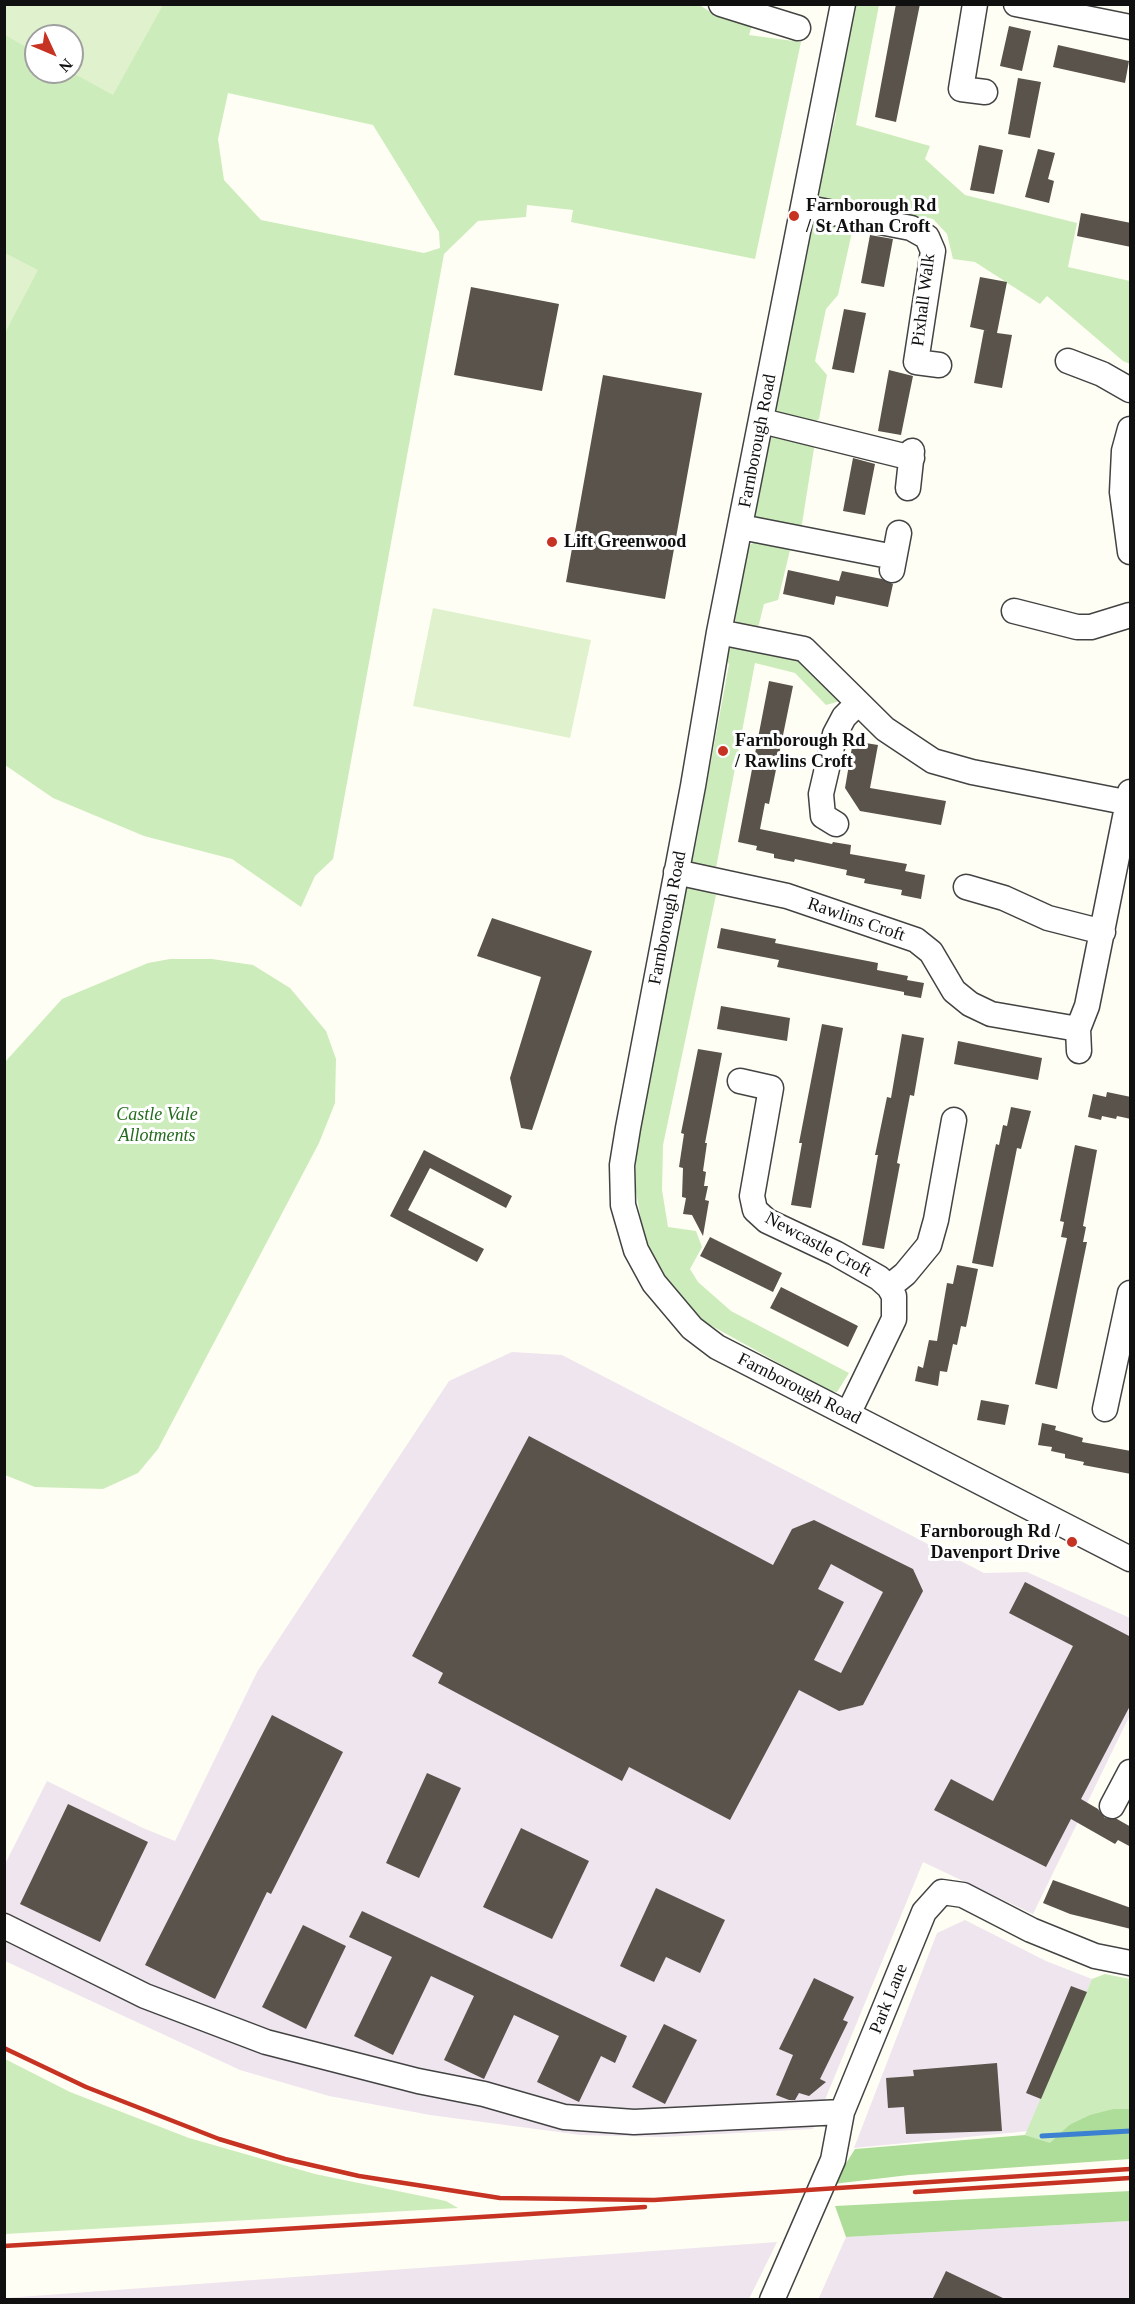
<!DOCTYPE html>
<html>
<head>
<meta charset="utf-8">
<style>
	body { margin:0 }
	#map { position:relative; width:1135px; height:2304px; overflow:hidden; background:#fffef4; font-family:"Times New Roman",serif }
	canvas { display:block }
	.frame { position:absolute; inset:0; border:6px solid #101010; pointer-events:none }
	.north { position:absolute; left:24px; top:24px; width:60px; height:60px; box-sizing:border-box; background:#fff; border:2px solid #9f9f9f; border-radius:50%; rotate:134deg; font-size:16px; font-weight:700; line-height:24px; text-align:center; color:#101010 }
	.north::after { content:''; display:block; margin:auto; width:21px; height:27px; background:#c63323; clip-path:polygon(50% 0,100% 100%,50% 72%,0 100%) }
</style>
</head>
<body>
<div id="map">
<canvas width="1135" height="2304"></canvas>
<div class="frame"></div>
<div class="north">N</div>
</div>
<script>
const ctx = document.querySelector('canvas').getContext('2d');
ctx.lineJoin = 'round';
function paint(path, color) {
  ctx.fillStyle = color;
  ctx.fill(path, 'evenodd');
}
function poly(rows) {
  const path = new Path2D();
  for (const r of rows) {
    path.moveTo(r[0], r[1]);
    for (let i = 2; i < r.length; i += 2) path.lineTo(r[i], r[i + 1]);
  }
  return path;
}
function stroke(path, color, width, dash) {
  ctx.strokeStyle = color;
  ctx.lineWidth = width;
  ctx.lineCap = dash ? 'butt' : 'round';
  ctx.setLineDash(dash || []);
  ctx.stroke(path);
}
function label(font, color, halo, rows, align = 'center') {
  ctx.font = font + ' "Times New Roman",serif';
  ctx.lineWidth = 6;
  ctx.setLineDash([]);
  ctx.textBaseline = 'middle';
  ctx.strokeStyle = halo;
  ctx.fillStyle = color;
  for (const [text, x, y, turn = 0] of rows) {
    ctx.save();
    ctx.translate(x, y);
    ctx.rotate((+turn || 0) * Math.PI / 180);
    ctx.textAlign = isNaN(turn) ? turn : align;
    if (halo) ctx.strokeText(text, 0, 0);
    ctx.fillText(text, 0, 0);
    ctx.restore();
  }
}
paint(poly([
	[512,1352,562,1355,984,1573,1027,1572,1130,1618,1130,1715,1033,1914,923,1862,813,2129,664,2137,581,2135,430,2115,329,2096,240,2070,5,1961,4,1866,47,1781,143,1828,175,1841,257,1672,449,1381],
	[965,1920,1046,1961,1092,1979,1029,2131,854,2148,937,1933],
	[1130,2221,1130,2299,818,2300,846,2237],
	[777,2242,749,2299,5,2299,5,2298]
]), '#efe5ee');
paint(poly([
	[698,4,715,15,752,26,749,35,801,42,755,259,571,222,573,210,527,205,526,217,478,221,444,254,333,859,315,876,301,907,232,859,144,836,53,798,5,765,4,5],
	[36,36,72,36,72,72,36,72],
	[228,93,373,125,439,232,440,248,424,253,261,220,224,180,218,139],
	[850,5,879,5,856,125,930,146,925,159,965,195,1077,223,1068,267,1130,281,1130,364,1123,361,1047,296,1040,304,975,262,953,259,947,234,933,219,819,199,815,192,816,183,822,173,836,115,837,79],
	[810,221,854,223,838,295,826,309,815,361,827,375,819,419,811,424,778,415,773,408,780,366,785,362,809,246,803,240],
	[778,433,815,442,801,530,760,523,754,514,767,440],
	[756,541,791,546,778,600,764,604,757,632,741,628,735,620,748,546],
	[734,644,799,656,817,666,840,701,826,705,795,673,755,663,716,868,695,864,687,858,688,852,696,843,729,664,723,655],
	[689,885,716,895,663,1145,662,1190,668,1227,696,1231,702,1247,690,1269,698,1282,731,1311,849,1373,837,1392,829,1391,712,1326,701,1324,661,1275,643,1231,635,1186,636,1146,680,892],
	[170,959,212,959,253,965,290,988,326,1031,336,1059,335,1103,319,1143,158,1449,138,1473,103,1489,35,1487,5,1475,5,1062,62,999,148,963],
	[1105,1974,1130,1979,1130,2109,1113,2109,1069,2125,1050,2144,1025,2135,1092,1979],
	[5,2059,70,2092,189,2138,315,2174,446,2201,458,2208,5,2234]
]), '#cdecbb');
paint(poly([
	[1113,2109,1130,2109,1130,2159,909,2175,833,2184,855,2149,1025,2135,1050,2143,1069,2125,1090,2115],
	[1130,2191,1130,2221,846,2237,835,2206]
]), '#aedd9a');
paint(poly([
	[4,5,5,4,163,5,113,95,71,72,72,36,36,36,36,53,5,35],
	[5,253,38,270,5,333],
	[433,608,591,640,570,738,413,706]
]), '#e0f2cd');
stroke(poly([
	[1042,2136,1130,2131]
]), '#3b80d1', 5);
paint(poly([
	[896,4,920,4,896,122,875,117],
	[1009,26,1031,31,1022,71,1000,66],
	[1058,45,1129,61,1125,83,1053,67],
	[1018,78,1041,82,1030,138,1008,134],
	[979,145,1003,150,994,194,970,190],
	[1038,149,1055,153,1048,179,1054,181,1049,203,1025,197],
	[1081,213,1131,223,1131,247,1077,236],
	[870,235,893,239,884,287,861,283],
	[980,277,1007,282,997,333,1012,335,1002,388,974,383,984,330,988,331,970,327],
	[471,287,559,304,542,391,454,375],
	[844,309,866,313,854,373,832,369],
	[889,370,913,376,901,435,878,431],
	[603,375,702,393,665,599,566,582],
	[853,458,875,464,865,515,843,511],
	[788,570,839,581,842,571,882,579,893,584,888,607,836,596,834,605,783,594],
	[769,681,793,686,769,804,765,803,760,829,832,844,833,842,851,845,850,854,907,864,905,871,925,875,921,899,901,895,902,890,864,883,865,879,846,875,847,870,795,859,794,862,774,858,774,854,756,850,757,846,738,842],
	[853,741,878,745,870,788,946,801,941,825,860,811,845,788],
	[492,918,592,951,532,1130,521,1128,510,1078,541,977,477,956],
	[721,928,776,939,775,943,878,963,877,970,908,976,907,980,924,983,921,998,904,995,904,992,777,967,779,960,717,948],
	[721,1006,790,1018,787,1041,717,1029],
	[822,1024,843,1028,811,1208,791,1205,802,1143,799,1143],
	[902,1034,924,1038,914,1096,910,1095,897,1163,900,1164,884,1249,862,1245,878,1155,875,1155,887,1097,891,1098],
	[958,1041,1042,1058,1038,1080,954,1064],
	[698,1049,722,1053,705,1143,707,1143,703,1171,706,1172,704,1186,708,1186,705,1200,709,1201,703,1236,692,1215,683,1214,686,1198,682,1197,683,1168,679,1167,684,1134,681,1133],
	[1107,1092,1131,1097,1131,1119,1117,1116,1116,1119,1102,1116,1101,1120,1088,1117,1093,1094,1106,1097],
	[1011,1107,1031,1111,1021,1149,1017,1148,993,1267,972,1263,996,1144,999,1145,1003,1125,1007,1126],
	[1075,1145,1097,1150,1083,1226,1086,1227,1083,1242,1087,1242,1057,1389,1035,1384,1067,1238,1061,1237,1064,1222,1060,1221],
	[424,1150,512,1196,506,1208,430,1168,408,1210,484,1249,477,1262,390,1216],
	[710,1237,782,1273,773,1292,700,1256],
	[957,1265,978,1269,966,1327,961,1326,957,1345,953,1344,947,1372,940,1371,938,1386,915,1381,918,1366,923,1368,929,1340,937,1341,947,1283,953,1284],
	[781,1287,858,1326,848,1347,770,1308],
	[981,1400,1009,1405,1005,1425,977,1420],
	[1042,1423,1056,1426,1055,1430,1083,1438,1082,1442,1131,1451,1131,1474,1083,1465,1084,1462,1065,1458,1065,1454,1051,1451,1052,1447,1038,1445],
	[529,1436,773,1565,792,1529,814,1520,913,1569,923,1591,863,1705,839,1711,799,1690,730,1820,629,1767,622,1781,438,1683,443,1673,412,1656],
	[831,1564,883,1592,841,1673,814,1660,844,1602,818,1589],
	[1025,1582,1131,1637,1131,1704,1081,1799,1098,1809,1105,1818,1117,1819,1131,1827,1131,1847,1118,1840,1115,1844,1071,1819,1046,1867,934,1810,951,1779,993,1801,1073,1646,1009,1613],
	[272,1715,343,1752,271,1894,267,1892,215,1999,145,1965],
	[427,1773,461,1788,419,1878,386,1863],
	[68,1804,148,1842,100,1942,20,1904],
	[521,1828,589,1861,552,1939,483,1907],
	[1053,1880,1131,1908,1131,1929,1070,1914,1043,1903],
	[656,1888,725,1920,700,1973,666,1957,654,1982,620,1966],
	[362,1911,627,2036,615,2063,601,2056,579,2102,537,2082,559,2036,514,2015,484,2079,444,2060,474,1996,431,1976,393,2055,354,2036,392,1957,349,1937],
	[303,1925,346,1946,306,2029,262,2007],
	[814,1978,854,1997,843,2020,848,2022,820,2079,826,2082,809,2096,799,2093,795,2100,789,2100,776,2095,793,2055,779,2049],
	[1071,1986,1087,1992,1041,2099,1026,2093],
	[664,2024,697,2040,665,2104,632,2087],
	[997,2063,1002,2131,906,2134,904,2107,888,2108,886,2078,914,2076,913,2070],
	[946,2271,1007,2300,932,2300]
]), '#5a534c');
const minor = poly([
	[721,4,798,28],
	[843,4,719,632,693,786,628,1128,622,1165,623,1205,636,1250,654,1283,692,1328,717,1347,1130,1559],
	[975,4,961,89,985,92],
	[1016,4,1130,27],
	[803,207,911,228,927,237,933,251,916,362,939,365],
	[1068,361,1102,374,1130,390],
	[762,421,912,458],
	[1130,429,1124,451,1122,492,1130,552],
	[908,488,912,451],
	[741,527,894,557],
	[892,570,899,533],
	[1014,611,1077,627,1091,627,1130,615],
	[719,632,804,649,885,729,933,761,972,772,1130,803],
	[836,824,823,816,821,794,835,734,844,717,857,704],
	[676,872,787,896,916,940,931,952,954,991,970,1004,991,1014,1078,1029],
	[966,887,1004,898,1048,918,1103,932],
	[1079,1051,1078,1029,1087,1006,1130,792],
	[740,1081,771,1088,752,1196,755,1210,767,1221,835,1253,879,1278,889,1287],
	[1105,1409,1130,1293],
	[848,1414,894,1319,894,1296,889,1287,905,1274,929,1245,936,1220,954,1120],
	[1112,1806,1130,1772],
	[4,1926,145,1996,266,2042,418,2081,484,2094,564,2117,634,2122,842,2112],
	[772,2300,833,2160,842,2112,924,1912,942,1892,963,1895,1031,1930,1095,1956,1130,1963]
]);
stroke(minor, '#434343', 27);
stroke(minor, '#fff', 24);
stroke(poly([
	[4,2048,86,2087,219,2139,285,2159,359,2176,500,2198,654,2200,1130,2169],
	[915,2192,1130,2178],
	[4,2246,645,2207]
]), '#c63323', 4.5);
for (const [x, y, r, color] of [
	[794,216,6,"#c63323"],
	[552,542,6,"#c63323"],
	[723,751,6,"#c63323"],
	[1072,1542,6,"#c63323"]
]) {
  const dot = new Path2D();
  dot.arc(x, y, r, 0, 2 * Math.PI);
  ctx.fillStyle = color;
  ctx.fill(dot);
  stroke(dot, '#fff', 2);
}
label('bold 18px', '#101010', '#fff', [
	["Farnborough Rd",806,206],
	["/ St Athan Croft",806,227],
	["Lift Greenwood",564,542],
	["Farnborough Rd",735,741],
	["/ Rawlins Croft",735,762],
	["Farnborough Rd /",1060,1532,"right"],
	["Davenport Drive",1060,1553,"right"]
], 'left');
label('18px', '#101010', '#fff', [
	["Pixhall Walk",924,300,-83],
	["Farnborough Road",758,441,-79],
	["Farnborough Road",668,918,-79],
	["Rawlins Croft",856,920,19],
	["Newcastle Croft",818,1245,28],
	["Farnborough Road",799,1389,27],
	["Park Lane",889,1999,-68]
]);
label('italic 18px', '#226b1d', '#fff', [
	["Castle Vale",157,1115],
	["Allotments",157,1136]
]);
</script>
</body>
</html>
